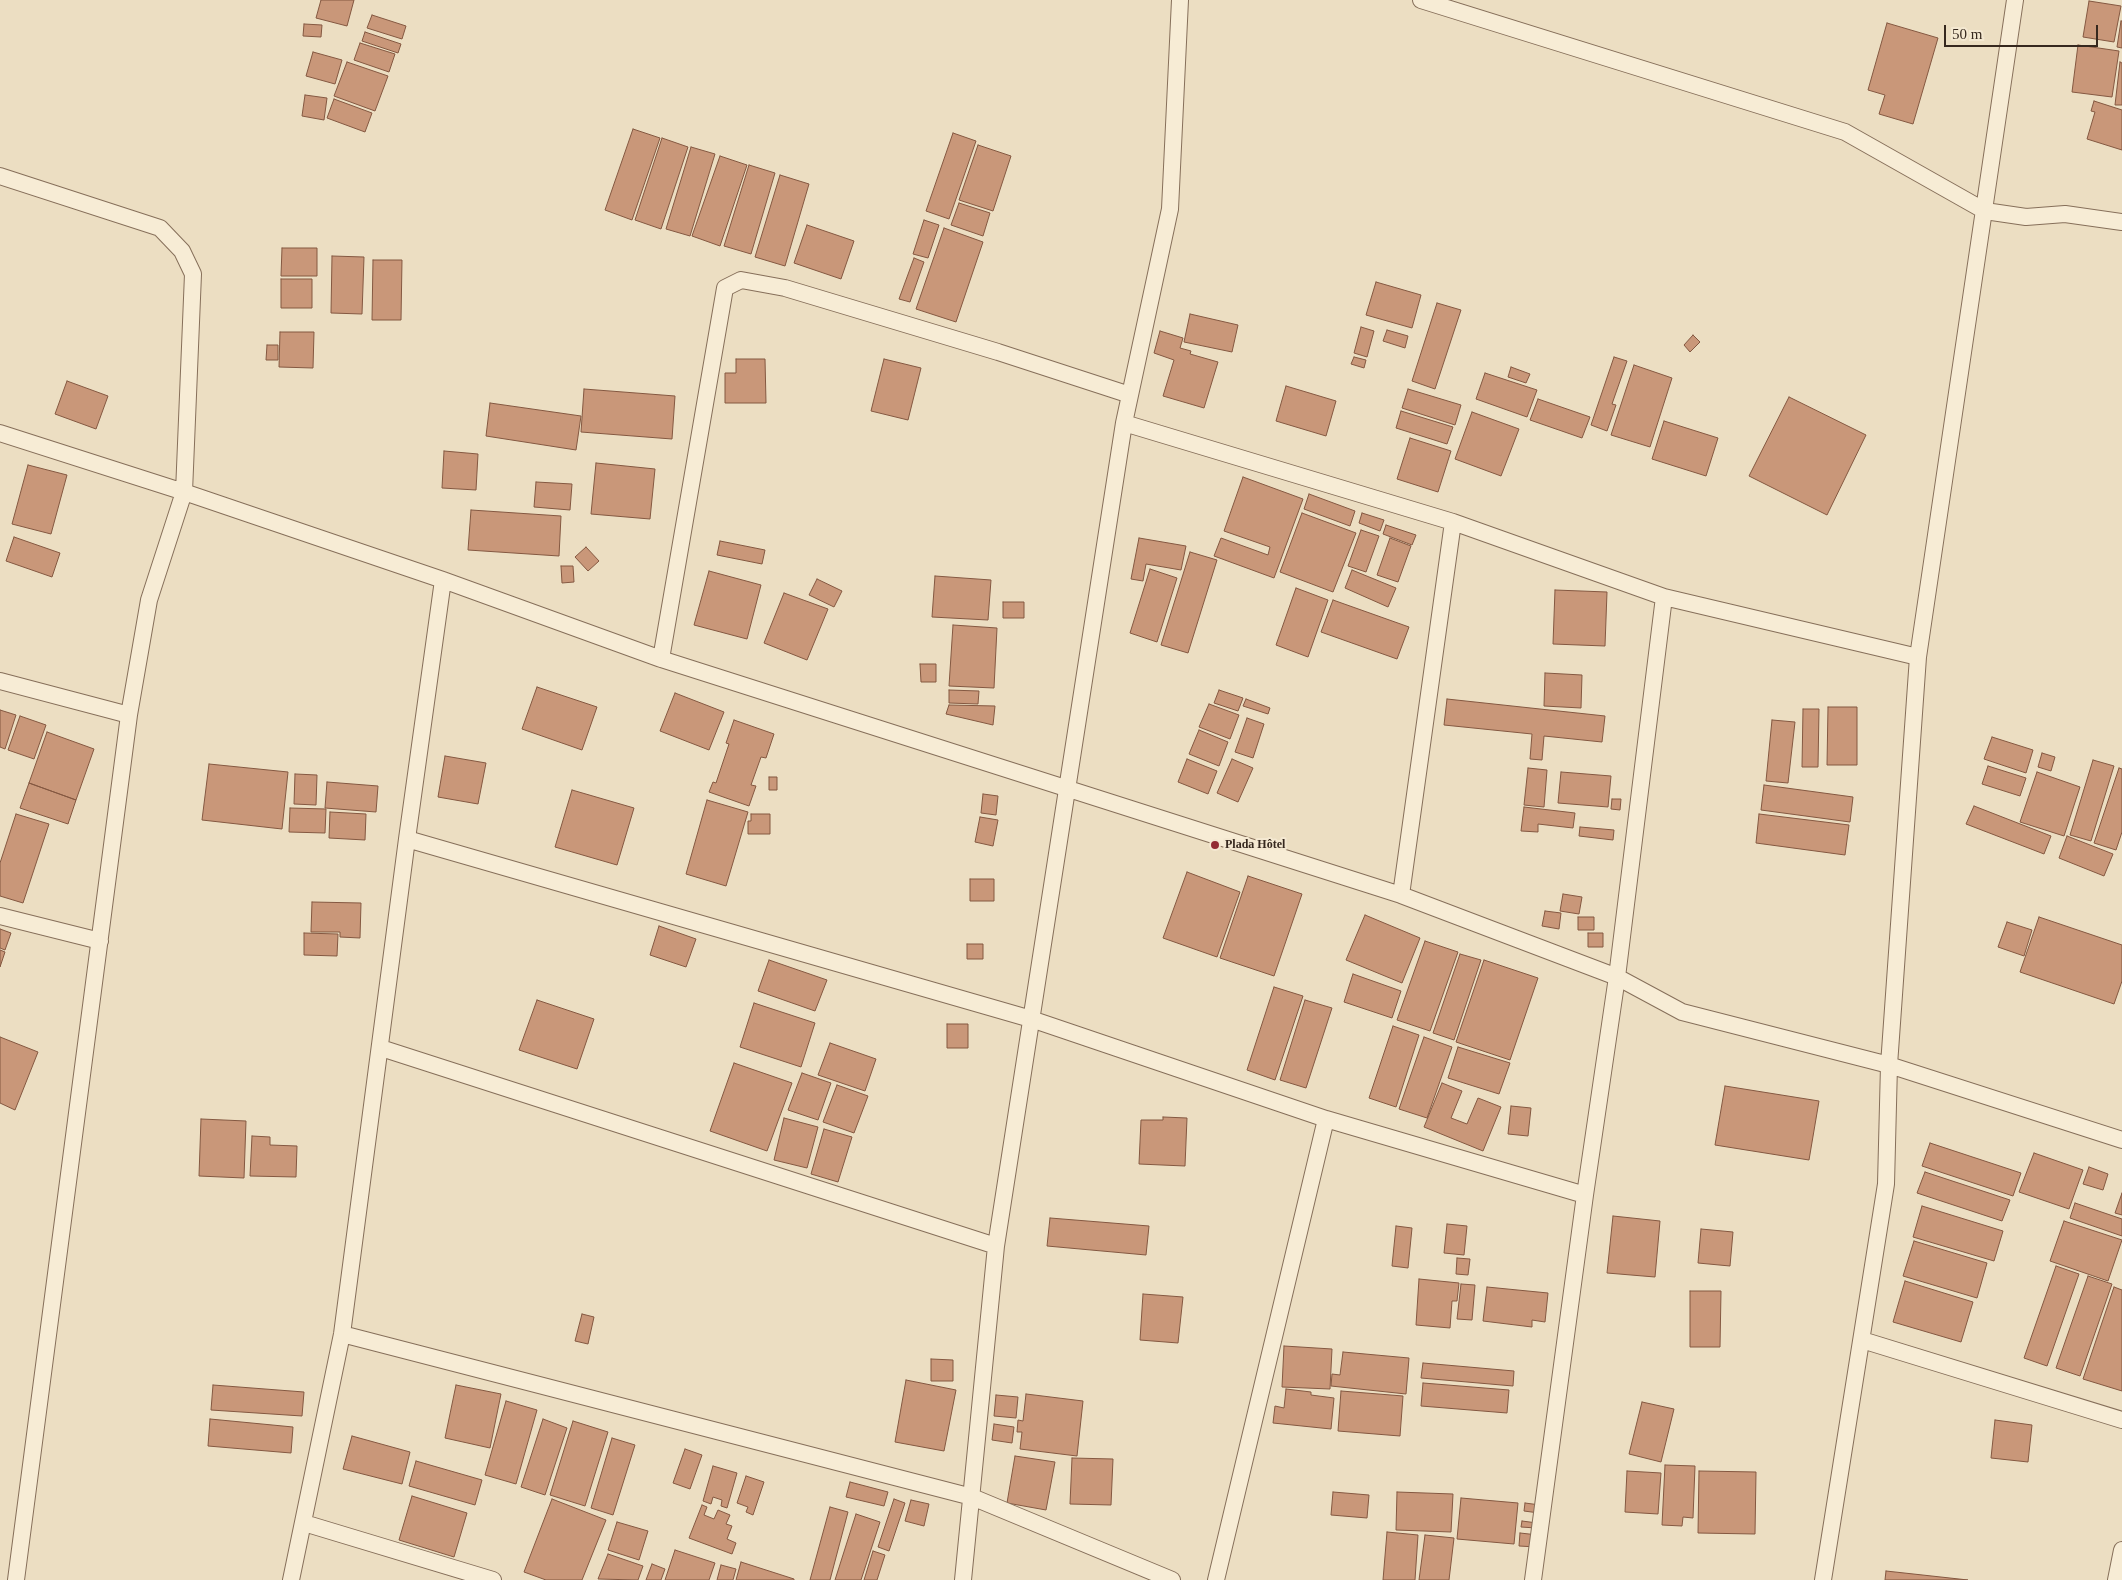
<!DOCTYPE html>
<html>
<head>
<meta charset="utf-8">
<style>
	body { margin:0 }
	#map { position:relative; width:2122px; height:1580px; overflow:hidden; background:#ecdec2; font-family:"Times New Roman",serif }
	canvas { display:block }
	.scale { position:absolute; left:1944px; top:25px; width:154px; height:22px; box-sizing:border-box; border:2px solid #36281e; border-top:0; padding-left:6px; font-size:15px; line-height:18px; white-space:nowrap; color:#36281e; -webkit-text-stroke:4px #f4e8d1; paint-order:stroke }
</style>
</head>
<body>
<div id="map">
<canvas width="2122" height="1580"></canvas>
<div class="scale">50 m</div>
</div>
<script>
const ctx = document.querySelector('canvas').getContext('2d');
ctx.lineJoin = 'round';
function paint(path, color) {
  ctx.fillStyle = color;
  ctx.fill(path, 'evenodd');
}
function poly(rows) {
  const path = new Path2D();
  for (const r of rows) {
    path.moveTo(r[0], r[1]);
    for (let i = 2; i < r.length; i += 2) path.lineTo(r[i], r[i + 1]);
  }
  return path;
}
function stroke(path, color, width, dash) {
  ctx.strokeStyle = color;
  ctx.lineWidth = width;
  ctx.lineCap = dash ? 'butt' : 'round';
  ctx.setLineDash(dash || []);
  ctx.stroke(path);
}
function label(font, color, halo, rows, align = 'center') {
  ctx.font = font + ' "Times New Roman",serif';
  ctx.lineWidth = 4;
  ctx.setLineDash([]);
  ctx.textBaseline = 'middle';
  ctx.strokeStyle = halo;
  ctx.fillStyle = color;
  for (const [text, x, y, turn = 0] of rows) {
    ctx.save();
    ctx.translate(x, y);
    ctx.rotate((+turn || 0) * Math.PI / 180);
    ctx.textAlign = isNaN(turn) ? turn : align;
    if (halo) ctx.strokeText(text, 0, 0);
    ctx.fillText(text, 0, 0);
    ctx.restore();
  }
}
const building = poly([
	[321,0,354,0,347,26,316,18,321,0],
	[2089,1,2121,6,2114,42,2083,37,2089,1],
	[372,15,406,26,402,39,367,28,372,15],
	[2121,21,2122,21,2122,48,2117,47,2121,21],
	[1887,23,1938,38,1913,124,1879,114,1885,95,1868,90,1887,23],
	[304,24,322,25,321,37,303,36,304,24],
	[365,32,401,44,398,53,362,41,365,32],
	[360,43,395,54,389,72,354,60,360,43],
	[2078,45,2119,51,2112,97,2072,92,2078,45],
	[313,52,342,60,335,84,306,76,313,52],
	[347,62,388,76,375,111,334,96,347,62],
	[2120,62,2122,63,2122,105,2115,105,2120,62],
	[305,95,327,98,324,120,302,116,305,95],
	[334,99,372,113,365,132,327,118,334,99],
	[2094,101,2122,110,2122,150,2087,139,2095,112,2091,111,2094,101],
	[633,129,660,138,632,220,605,210,633,129],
	[953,133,976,141,949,219,926,211,953,133],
	[662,138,688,147,661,229,635,220,662,138],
	[978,145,1011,156,993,211,959,200,978,145],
	[691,147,715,154,690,236,666,229,691,147],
	[720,156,747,165,720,246,692,236,720,156],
	[749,165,775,173,751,254,724,246,749,165],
	[780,175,809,184,785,266,755,257,780,175],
	[959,203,990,213,983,236,951,225,959,203],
	[924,220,939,225,928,258,913,254,924,220],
	[807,225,854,241,841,279,794,263,807,225],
	[944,228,983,242,956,322,916,309,944,228],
	[282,248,317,248,317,276,281,276,282,248],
	[332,256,364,257,362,314,331,313,332,256],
	[914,258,924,262,910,302,899,299,914,258],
	[373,260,402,260,401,320,372,320,373,260],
	[281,279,312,279,312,308,281,308,281,279],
	[1376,282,1421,295,1412,328,1366,315,1376,282],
	[1437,303,1461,310,1435,389,1412,381,1437,303],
	[1190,314,1238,325,1232,352,1184,342,1190,314],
	[1361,327,1374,331,1367,357,1354,353,1361,327],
	[1387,330,1408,336,1405,348,1383,341,1387,330],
	[1160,331,1183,338,1180,348,1191,351,1190,354,1218,362,1204,408,1163,396,1174,360,1154,353,1160,331],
	[280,332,314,332,313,368,279,367,280,332],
	[1693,335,1700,342,1690,352,1684,345,1693,335],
	[267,345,278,345,278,360,266,360,267,345],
	[1354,357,1366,360,1364,368,1351,364,1354,357],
	[1614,357,1627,361,1612,404,1616,405,1607,431,1591,425,1614,357],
	[736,359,765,359,766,403,725,403,725,373,736,373,736,359],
	[884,359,921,368,908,420,871,411,884,359],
	[1634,365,1672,378,1650,447,1611,435,1634,365],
	[1511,367,1530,374,1526,383,1508,377,1511,367],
	[1485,373,1537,390,1527,417,1476,399,1485,373],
	[67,381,108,396,96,429,55,414,67,381],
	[1286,386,1336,401,1326,436,1276,421,1286,386],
	[584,389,675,396,672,439,581,432,584,389],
	[1408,389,1461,405,1455,425,1402,408,1408,389],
	[1789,397,1866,435,1827,515,1749,476,1789,397],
	[1538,399,1590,417,1582,438,1530,420,1538,399],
	[490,403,581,416,576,450,486,436,490,403],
	[1401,411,1453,427,1447,444,1396,428,1401,411],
	[1472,412,1519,429,1501,476,1455,459,1472,412],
	[1664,421,1718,438,1706,476,1652,459,1664,421],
	[1410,438,1451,451,1438,492,1397,479,1410,438],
	[444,451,478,454,476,490,442,488,444,451],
	[596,463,655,469,650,519,591,514,596,463],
	[28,465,67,475,51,534,12,524,28,465],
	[1243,477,1303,499,1274,578,1214,556,1221,538,1268,555,1270,547,1224,531,1243,477],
	[536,482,572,484,570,510,534,507,536,482],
	[1309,494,1355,511,1350,526,1304,509,1309,494],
	[471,510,561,516,559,556,468,550,471,510],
	[1302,513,1356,533,1333,592,1280,572,1302,513],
	[1362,513,1384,520,1380,531,1359,523,1362,513],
	[1386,525,1416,535,1412,545,1383,534,1386,525],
	[1361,530,1379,536,1366,572,1348,566,1361,530],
	[14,537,60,553,52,577,6,561,14,537],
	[1139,538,1186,546,1181,570,1146,564,1143,581,1131,579,1139,538],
	[1390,538,1411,546,1398,582,1377,575,1390,538],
	[720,541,765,550,762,564,717,555,720,541],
	[586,547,599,561,588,571,575,557,586,547],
	[1190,552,1217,560,1188,653,1161,645,1190,552],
	[561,566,573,566,574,582,562,583,561,566],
	[1150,569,1177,578,1157,642,1130,633,1150,569],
	[1352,570,1396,588,1388,607,1345,588,1352,570],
	[709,571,761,585,747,639,694,625,709,571],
	[935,576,991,580,988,620,932,617,935,576],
	[817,579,842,591,834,607,809,595,817,579],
	[1296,588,1328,600,1308,657,1276,645,1296,588],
	[1555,590,1607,592,1605,646,1553,644,1555,590],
	[784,593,828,609,807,660,764,643,784,593],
	[1333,600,1409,627,1397,659,1321,632,1333,600],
	[1003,602,1024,602,1024,618,1003,618,1003,602],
	[953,625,997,628,994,688,949,686,953,625],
	[920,664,936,664,936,682,921,682,920,664],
	[1545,673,1582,675,1581,708,1544,706,1545,673],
	[537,687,597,707,582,750,522,729,537,687],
	[949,690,979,691,978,704,949,703,949,690],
	[1219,690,1243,698,1238,711,1214,703,1219,690],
	[675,693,724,712,709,750,660,731,675,693],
	[1246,699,1270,708,1268,714,1243,706,1246,699],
	[1447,699,1605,716,1602,742,1544,736,1542,760,1530,759,1532,734,1444,725,1447,699],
	[1209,704,1239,715,1230,739,1199,727,1209,704],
	[949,705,995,706,993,725,946,714,949,705],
	[1828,707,1857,707,1857,765,1827,765,1828,707],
	[1803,709,1819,709,1818,767,1802,767,1803,709],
	[0,710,16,715,5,749,0,747,0,710],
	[20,716,46,725,34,759,8,750,20,716],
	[1247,718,1264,724,1253,758,1235,752,1247,718],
	[734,720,774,734,766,758,761,757,751,785,756,786,749,806,709,792,713,782,716,783,729,744,726,743,734,720],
	[1772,720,1795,722,1788,783,1766,781,1772,720],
	[1199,730,1228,742,1219,766,1189,754,1199,730],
	[47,732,94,749,76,800,29,783,47,732],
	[1992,737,2033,750,2026,773,1984,759,1992,737],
	[2042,753,2055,757,2051,771,2038,767,2042,753],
	[445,756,486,763,478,804,438,797,445,756],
	[1187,759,1217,771,1208,794,1178,782,1187,759],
	[1232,759,1253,768,1238,802,1217,793,1232,759],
	[2093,760,2114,766,2091,841,2070,835,2093,760],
	[209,764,288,772,282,829,202,820,209,764],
	[1988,766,2026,778,2020,796,1982,784,1988,766],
	[1528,768,1547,770,1544,807,1524,805,1528,768],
	[2119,768,2122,769,2122,832,2116,850,2094,843,2119,768],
	[1561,772,1611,776,1608,807,1558,803,1561,772],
	[2037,772,2080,787,2064,836,2020,822,2037,772],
	[295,774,317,775,316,805,294,804,295,774],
	[769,777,777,777,777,790,769,790,769,777],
	[327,782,378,786,376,812,325,808,327,782],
	[29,783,76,800,68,824,20,808,29,783],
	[1764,785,1853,797,1850,822,1761,810,1764,785],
	[572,790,634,808,617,865,555,847,572,790],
	[983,794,998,796,996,815,981,813,983,794],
	[1612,799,1621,799,1620,810,1611,809,1612,799],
	[707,800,748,812,726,886,686,874,707,800],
	[1974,806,2051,836,2044,854,1966,824,1974,806],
	[1524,807,1575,813,1573,828,1538,824,1538,832,1521,831,1524,807],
	[290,808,326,809,325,833,289,832,290,808],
	[330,812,366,814,365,840,329,838,330,812],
	[16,814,49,824,23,903,0,896,0,863,16,814],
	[751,814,770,814,770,834,748,834,748,821,751,821,751,814],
	[1759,814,1849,825,1845,855,1756,843,1759,814],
	[980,817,998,820,993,846,975,842,980,817],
	[1580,827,1614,830,1613,840,1579,836,1580,827],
	[2067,836,2113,854,2104,876,2059,858,2067,836],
	[1187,872,1240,892,1217,957,1163,938,1187,872],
	[1248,876,1302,894,1274,976,1220,958,1248,876],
	[970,879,994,879,994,901,970,901,970,879],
	[1563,894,1582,897,1579,914,1560,911,1563,894],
	[312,902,361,903,360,938,340,937,340,932,311,932,312,902],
	[1545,911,1561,913,1559,929,1542,926,1545,911],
	[1365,915,1420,938,1402,983,1346,960,1365,915],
	[1578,917,1594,917,1594,930,1578,930,1578,917],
	[2039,917,2122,945,2122,981,2114,1004,2020,972,2039,917],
	[2007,922,2032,930,2024,956,1998,947,2007,922],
	[659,926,696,939,686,967,650,955,659,926],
	[0,929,11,933,5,950,0,948,0,929],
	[304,933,338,934,337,956,304,955,304,933],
	[1588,933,1603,933,1603,947,1588,947,1588,933],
	[1425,941,1458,952,1430,1031,1397,1020,1425,941],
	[967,944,983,944,983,959,967,959,967,944],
	[0,950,5,952,0,967,0,950],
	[1460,954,1481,960,1454,1040,1433,1033,1460,954],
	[769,960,827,980,815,1011,758,991,769,960],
	[1484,960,1538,978,1510,1060,1456,1042,1484,960],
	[1353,974,1401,991,1392,1018,1344,1002,1353,974],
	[1274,987,1303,996,1275,1080,1247,1070,1274,987],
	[537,1000,594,1019,577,1069,519,1050,537,1000],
	[1305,1000,1332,1008,1306,1088,1280,1080,1305,1000],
	[754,1003,815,1023,801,1067,740,1047,754,1003],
	[947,1024,968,1024,968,1048,947,1048,947,1024],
	[1393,1026,1419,1035,1396,1107,1369,1098,1393,1026],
	[0,1037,38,1052,15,1110,0,1103,0,1037],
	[1424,1037,1452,1047,1427,1118,1399,1109,1424,1037],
	[830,1043,876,1059,865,1091,818,1075,830,1043],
	[1458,1047,1510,1063,1499,1094,1448,1078,1458,1047],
	[734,1063,792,1083,767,1151,710,1131,734,1063],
	[802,1073,831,1083,818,1120,788,1110,802,1073],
	[1442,1083,1462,1091,1451,1118,1467,1124,1478,1098,1501,1107,1483,1151,1424,1127,1442,1083],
	[837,1085,868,1096,854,1133,823,1122,837,1085],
	[1725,1086,1819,1101,1809,1160,1715,1145,1725,1086],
	[1511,1106,1531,1108,1528,1136,1508,1134,1511,1106],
	[1163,1117,1187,1118,1185,1166,1139,1164,1141,1120,1163,1120,1163,1117],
	[784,1118,818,1127,807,1168,774,1160,784,1118],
	[201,1119,246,1121,244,1178,199,1176,201,1119],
	[824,1129,852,1137,838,1182,811,1174,824,1129],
	[252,1136,270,1137,270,1145,297,1146,296,1177,250,1176,252,1136],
	[1930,1143,2021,1173,2013,1196,1922,1166,1930,1143],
	[2034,1153,2083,1170,2069,1209,2019,1192,2034,1153],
	[2089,1167,2108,1174,2103,1190,2083,1184,2089,1167],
	[1925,1172,2010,1200,2002,1221,1917,1193,1925,1172],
	[2122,1193,2122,1215,2115,1213,2122,1193],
	[2075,1203,2122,1219,2122,1236,2070,1218,2075,1203],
	[1922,1206,2003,1231,1994,1261,1913,1237,1922,1206],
	[1613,1216,1660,1221,1655,1277,1607,1273,1613,1216],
	[1050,1218,1149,1226,1146,1255,1047,1246,1050,1218],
	[2064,1221,2122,1240,2108,1281,2050,1261,2064,1221],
	[1447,1224,1467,1226,1464,1255,1444,1253,1447,1224],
	[1396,1226,1412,1228,1408,1268,1392,1266,1396,1226],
	[1701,1229,1733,1232,1730,1266,1698,1263,1701,1229],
	[1914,1241,1987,1263,1977,1298,1903,1276,1914,1241],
	[1457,1258,1470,1259,1468,1275,1456,1274,1457,1258],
	[2056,1266,2079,1274,2047,1366,2024,1358,2056,1266],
	[2088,1276,2112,1284,2080,1376,2056,1368,2088,1276],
	[1419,1279,1459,1283,1457,1301,1452,1301,1450,1328,1416,1325,1419,1279],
	[1905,1281,1973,1302,1961,1342,1893,1322,1905,1281],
	[1461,1284,1475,1285,1472,1320,1457,1319,1461,1284],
	[1487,1287,1548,1293,1545,1322,1532,1320,1532,1327,1483,1321,1487,1287],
	[2114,1287,2122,1290,2122,1391,2083,1379,2114,1287],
	[1690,1291,1721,1291,1720,1347,1690,1347,1690,1291],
	[1143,1294,1183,1297,1178,1343,1140,1340,1143,1294],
	[582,1314,594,1317,588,1344,575,1341,582,1314],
	[1284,1346,1332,1349,1330,1389,1282,1387,1284,1346],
	[1343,1352,1409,1358,1406,1394,1331,1386,1332,1374,1340,1375,1343,1352],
	[931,1359,953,1360,953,1381,931,1381,931,1359],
	[1423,1363,1514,1371,1513,1386,1421,1378,1423,1363],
	[906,1380,956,1390,944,1451,895,1442,906,1380],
	[1423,1383,1509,1390,1507,1413,1421,1406,1423,1383],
	[213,1385,304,1392,302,1416,211,1410,213,1385],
	[456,1385,501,1394,490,1448,445,1438,456,1385],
	[1286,1389,1311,1392,1311,1395,1334,1398,1331,1429,1273,1423,1275,1406,1284,1408,1286,1389],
	[1341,1391,1403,1396,1400,1436,1338,1431,1341,1391],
	[1026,1394,1083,1401,1077,1456,1020,1449,1022,1432,1017,1432,1018,1420,1023,1421,1026,1394],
	[996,1395,1018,1397,1016,1418,994,1416,996,1395],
	[506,1401,537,1410,516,1484,485,1475,506,1401],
	[1642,1402,1674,1409,1661,1462,1629,1454,1642,1402],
	[210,1419,293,1427,291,1453,208,1446,210,1419],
	[543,1419,567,1428,545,1495,521,1487,543,1419],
	[1995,1420,2032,1425,2028,1462,1991,1458,1995,1420],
	[573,1421,608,1432,585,1506,550,1495,573,1421],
	[994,1424,1014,1427,1012,1443,992,1440,994,1424],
	[352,1436,410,1452,402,1484,343,1469,352,1436],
	[612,1438,635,1445,613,1515,591,1508,612,1438],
	[685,1449,702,1455,690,1489,673,1483,685,1449],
	[1015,1456,1055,1462,1046,1510,1007,1503,1015,1456],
	[1072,1458,1113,1459,1111,1505,1070,1504,1072,1458],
	[416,1461,482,1480,475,1505,409,1486,416,1461],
	[1665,1465,1695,1466,1693,1518,1683,1517,1682,1526,1662,1525,1665,1465],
	[713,1466,737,1473,727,1508,721,1506,722,1500,713,1497,711,1504,703,1501,713,1466],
	[1627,1471,1661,1473,1658,1514,1625,1512,1627,1471],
	[1699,1471,1756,1472,1755,1534,1698,1533,1699,1471],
	[746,1476,764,1482,753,1515,746,1512,748,1507,737,1503,746,1476],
	[850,1482,888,1492,884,1506,846,1497,850,1482],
	[1333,1492,1369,1495,1367,1518,1331,1515,1333,1492],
	[1397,1492,1453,1494,1451,1532,1396,1530,1397,1492],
	[412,1496,467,1513,454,1557,399,1540,412,1496],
	[1461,1498,1518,1503,1514,1544,1457,1539,1461,1498],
	[552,1499,606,1520,582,1580,546,1580,524,1572,552,1499],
	[894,1499,905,1503,889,1551,878,1547,894,1499],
	[911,1500,929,1504,924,1526,905,1521,911,1500],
	[1525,1503,1540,1505,1539,1513,1524,1511,1525,1503],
	[702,1505,707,1507,704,1515,714,1519,718,1510,730,1515,726,1524,732,1526,727,1539,736,1543,732,1554,689,1538,702,1505],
	[830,1507,848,1512,830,1580,810,1580,830,1507],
	[856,1514,880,1522,861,1580,835,1580,856,1514],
	[1522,1521,1537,1523,1536,1528,1521,1527,1522,1521],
	[617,1522,648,1531,639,1560,608,1550,617,1522],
	[1387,1532,1418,1535,1415,1580,1383,1580,1387,1532],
	[1520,1533,1538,1535,1537,1547,1519,1546,1520,1533],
	[1425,1535,1454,1538,1449,1580,1419,1580,1425,1535],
	[675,1550,715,1563,709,1580,665,1580,675,1550],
	[873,1551,885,1555,877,1580,864,1580,873,1551],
	[608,1554,643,1566,638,1580,598,1579,608,1554],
	[741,1562,794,1579,794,1580,736,1580,741,1562],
	[652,1564,665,1569,661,1580,646,1580,652,1564],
	[721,1565,736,1569,733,1580,717,1580,721,1565],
	[1886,1571,1968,1580,1885,1580,1886,1571]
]);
paint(building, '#c99779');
stroke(building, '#845841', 1);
const minor = poly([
	[1421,0,1845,132,1985,211,2026,217,2065,214,2122,222],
	[0,176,160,228,182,251,193,274,184,492,149,600,129,715,16,1580],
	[1124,423,1453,522,1664,597,1617,977,1585,1195,1533,1580],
	[0,433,184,492,443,580,661,659,1401,895,1617,977,1682,1012,1889,1065,2122,1140],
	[1664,597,1918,657],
	[661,659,725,288,741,280,785,288,998,352,1130,395],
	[0,681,129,715],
	[407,839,1031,1019,1326,1119,1585,1195],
	[1401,895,1453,522],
	[0,916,100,941],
	[381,1048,996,1246],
	[342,1334,972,1497,1172,1580],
	[1862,1340,2122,1420],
	[304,1523,493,1580],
	[291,1580,342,1334,407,839,443,580],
	[963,1580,996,1246,1124,423,1170,209,1180,0],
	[1216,1580,1326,1119],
	[1823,1580,1886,1184,1889,1065,1918,657,2015,0],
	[2116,1580,2122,1550]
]);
stroke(minor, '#866f5a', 18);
stroke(minor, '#f7ecd5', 16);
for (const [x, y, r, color] of [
	[1215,845,5,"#932c32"]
]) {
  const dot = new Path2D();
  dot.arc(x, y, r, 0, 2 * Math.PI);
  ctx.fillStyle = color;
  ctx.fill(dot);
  stroke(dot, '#f4e8d1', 2);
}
label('bold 12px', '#36281e', '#f4e8d1', [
	["Plada Hôtel",1225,845]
], 'left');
</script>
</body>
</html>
